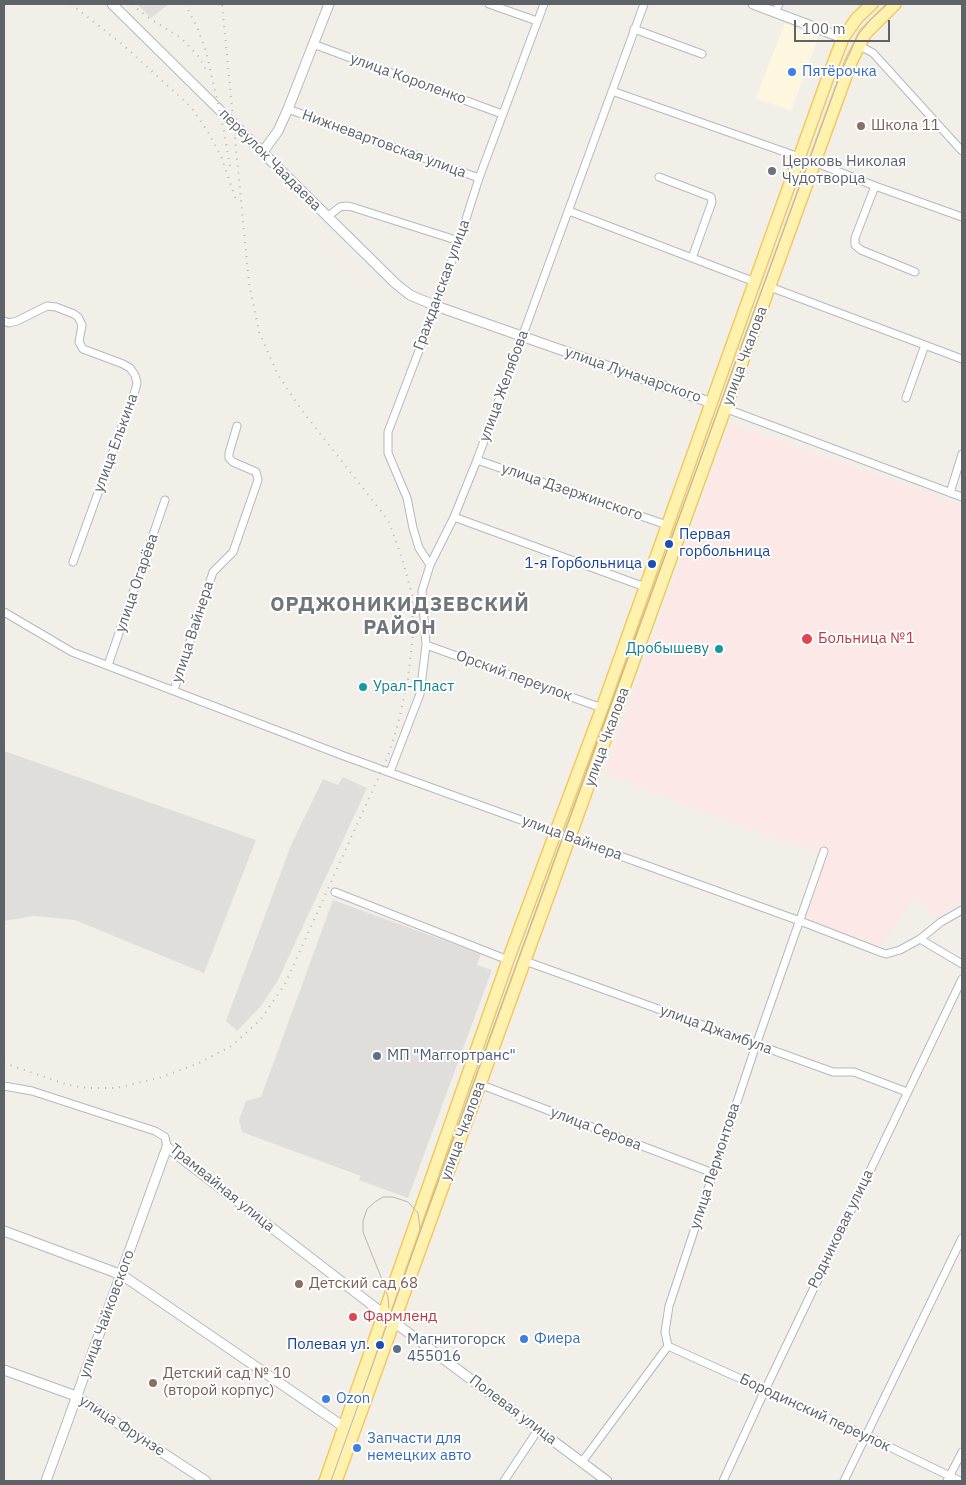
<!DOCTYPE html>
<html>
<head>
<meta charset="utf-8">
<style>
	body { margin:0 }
	#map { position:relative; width:966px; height:1485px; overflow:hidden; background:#f1efe8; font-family:"IBM Plex Sans",sans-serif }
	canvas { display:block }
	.frame { position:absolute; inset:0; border:5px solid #5f6368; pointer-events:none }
	.scale { position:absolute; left:794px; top:20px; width:96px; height:22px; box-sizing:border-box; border:2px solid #5f6368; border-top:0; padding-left:6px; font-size:15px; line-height:18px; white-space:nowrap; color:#5f6368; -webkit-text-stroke:4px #fff; paint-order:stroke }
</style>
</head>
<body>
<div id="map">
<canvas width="966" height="1485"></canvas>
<div class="frame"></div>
<div class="scale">100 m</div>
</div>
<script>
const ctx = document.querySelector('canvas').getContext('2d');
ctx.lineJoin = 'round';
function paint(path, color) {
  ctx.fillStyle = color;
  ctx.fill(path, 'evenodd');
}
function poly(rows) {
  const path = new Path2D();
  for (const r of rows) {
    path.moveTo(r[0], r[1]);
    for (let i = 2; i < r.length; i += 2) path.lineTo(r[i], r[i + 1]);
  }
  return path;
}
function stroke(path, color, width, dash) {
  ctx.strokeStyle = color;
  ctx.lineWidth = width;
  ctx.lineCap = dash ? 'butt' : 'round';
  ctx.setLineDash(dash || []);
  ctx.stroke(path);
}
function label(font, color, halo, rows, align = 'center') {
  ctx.font = font + ' "IBM Plex Sans",sans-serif';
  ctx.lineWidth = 4;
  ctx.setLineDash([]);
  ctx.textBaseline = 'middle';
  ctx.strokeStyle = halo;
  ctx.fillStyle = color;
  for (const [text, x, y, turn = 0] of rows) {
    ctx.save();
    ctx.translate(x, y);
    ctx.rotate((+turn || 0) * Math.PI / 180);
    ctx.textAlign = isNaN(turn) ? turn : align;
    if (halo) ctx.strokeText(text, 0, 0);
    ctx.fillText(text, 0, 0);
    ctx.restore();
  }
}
paint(poly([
	[785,23,818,38,791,111,756,98]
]), '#fef7e0');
paint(poly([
	[137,4,169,4,151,18],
	[4,751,256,840,204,973,75,920,34,916,4,921],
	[343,777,367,788,278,980,261,1006,237,1031,226,1021,291,845,323,779,338,785],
	[333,900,481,954,477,965,492,970,408,1198,359,1180,361,1176,242,1132,239,1120,246,1101,261,1097]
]), '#e0deda');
paint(poly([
	[730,423,962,505,962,902,937,917,914,897,881,946,805,920,828,855,707,814,605,773]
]), '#fce8e6');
const minor = poly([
	[489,4,537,21],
	[775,12,779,4],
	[634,29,702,54],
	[313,44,502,114],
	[858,45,873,53,962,151],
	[612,91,799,157],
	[288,109,479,178],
	[814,162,875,186,962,217],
	[659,177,711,197,712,202,692,258],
	[875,186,855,238,855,245,861,250,915,272],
	[569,211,755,282],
	[327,217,340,207,346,206,352,207,459,241],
	[770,287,962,359],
	[4,321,9,323,17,321,47,306,56,307,74,314,78,317,82,325,79,342,83,349,123,364,130,368,135,375,137,383,135,391,73,562],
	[906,398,925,345],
	[727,409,962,497],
	[477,460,667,525],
	[950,493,962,454],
	[454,517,645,587],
	[430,565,419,548,413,528,407,498,388,453,388,432,436,306,459,241,479,178,544,4],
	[4,612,72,652,344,756,800,921,880,952,886,954,900,950,920,939,941,922,962,910],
	[426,645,602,708],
	[108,665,165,500],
	[174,690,213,572,233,552,258,480,256,472,233,462,229,458,229,453,237,426],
	[390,772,420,694,426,645,422,591,430,565,454,517,477,460,644,4],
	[335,892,508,960],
	[920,939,962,964],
	[525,961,833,1072,854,1072,907,1092],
	[479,1084,713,1173],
	[4,1086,32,1091,155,1131,165,1137,167,1147],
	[668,1346,867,1436,960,1481],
	[582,1462,668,1346,665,1332,669,1306,756,1045,824,851],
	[504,1481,538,1430],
	[723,1481,765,1390,962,979],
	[844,1481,962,1238],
	[947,1481,962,1452]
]);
const tertiary = poly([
	[112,4,395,283,410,295,436,306,712,403],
	[753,4,843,38],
	[262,153,278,131,288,109,329,4],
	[4,1231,122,1275,344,1427],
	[4,1370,76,1396,206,1481],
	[46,1481,167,1147,394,1322,607,1481]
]);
const primary = poly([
	[325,1481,508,960,602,708,828,77,843,38,857,18,872,4],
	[336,1481,851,62,865,34,895,4]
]);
stroke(minor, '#b5b8bc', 9);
stroke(tertiary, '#b5b8bc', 11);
stroke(primary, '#f2c960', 14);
stroke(minor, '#fff', 7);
stroke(tertiary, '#fff', 9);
stroke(primary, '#fff2af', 11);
stroke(poly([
	[389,1308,388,1297,383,1282,363,1232,363,1221,367,1209,375,1202,383,1197,393,1197,408,1202,418,1213,420,1229],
	[331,1481,497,1017,842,70,858,35,871,19,888,4]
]), '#b6b7b8', 1);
stroke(poly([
	[71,4,122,44,191,107,208,132,221,156,236,200],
	[132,4,146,16,181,38,199,57,206,70],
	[185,4,197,27,206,51,224,131,230,167],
	[4,1063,68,1085,87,1088,116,1088,159,1078,199,1063,233,1045,261,1019,285,984,388,756,398,724,408,679,413,634,412,594,401,555,388,520,303,412,278,375,259,332,249,283,222,4]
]), '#b6b7b8', 2, [1, 6]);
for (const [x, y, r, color] of [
	[792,72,5,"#3f7fe0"],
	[861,126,5,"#8d6e63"],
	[772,171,5,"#6b7280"],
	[669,544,5,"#1a4fb4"],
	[652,564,5,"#1a4fb4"],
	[807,639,6,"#e0444e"],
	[719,649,5,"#0f9aa8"],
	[363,687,5,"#0f9aa8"],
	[377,1056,5,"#5c6f8a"],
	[299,1284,5,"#8d6e63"],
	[353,1317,5,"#e0444e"],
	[524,1339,5,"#3f7fe0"],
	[380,1345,5,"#1a4fb4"],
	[397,1349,5,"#5c6f8a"],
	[153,1383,5,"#8d6e63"],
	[326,1399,5,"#3f7fe0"],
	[357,1448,5,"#3f7fe0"]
]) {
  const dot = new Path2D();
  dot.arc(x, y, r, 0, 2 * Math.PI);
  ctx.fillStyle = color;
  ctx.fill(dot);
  stroke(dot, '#fff', 2);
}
label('15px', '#366cbe', '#fff', [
	["Пятёрочка",802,72],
	["Фиера",534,1339],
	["Ozon",336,1399],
	["Запчасти для",367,1439],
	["немецких авто",367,1456]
], 'left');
label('15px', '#5f6368', '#fff', [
	["улица Короленко",408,79,20],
	["Нижневартовская улица",384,144,20],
	["переулок Чаадаева",270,160,45],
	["Гражданская улица",442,285,-70],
	["улица Чкалова",745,356,-70],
	["улица Луначарского",633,375,19],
	["улица Желябова",504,386,-70],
	["улица Елькина",116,443,-70],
	["улица Дзержинского",572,492,19],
	["улица Огарёва",137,583,-71],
	["улица Вайнера",193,632,-72],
	["Орский переулок",514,676,20],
	["улица Чкалова",607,737,-70],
	["улица Вайнера",572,838,20],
	["улица Джамбула",716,1030,20],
	["улица Серова",596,1129,21],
	["улица Чкалова",463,1131,-70],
	["улица Лермонтова",715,1166,-72],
	["Трамвайная улица",222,1188,39],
	["Родниковая улица",841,1229,-64],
	["улица Чайковского",107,1314,-70],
	["Полевая улица",513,1410,37],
	["Бородинский переулок",815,1413,25],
	["улица Фрунзе",122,1426,33]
]);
label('15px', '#785e54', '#fff', [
	["Школа 11",871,126],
	["Детский сад 68",309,1284],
	["Детский сад № 10",163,1374],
	["(второй корпус)",163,1391]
], 'left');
label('15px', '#5b616d', '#fff', [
	["Церковь Николая",782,162],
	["Чудотворца",782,179]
], 'left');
label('15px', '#164399', '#fff', [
	["Первая",679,535,"left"],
	["горбольница",679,552,"left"],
	["1-я Горбольница",642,564],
	["Полевая ул.",370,1345]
], 'right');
label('15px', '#be3a42', '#fff', [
	["Больница №1",818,639],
	["Фармленд",363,1317]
], 'left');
label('15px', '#0d838f', '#fff', [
	["Дробышеву",709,649],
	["Урал-Пласт",373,687,"left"]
], 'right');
label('15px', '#4e5e75', '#fff', [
	["МП \"Маггортранс\"",387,1056],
	["Магнитогорск",407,1340],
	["455016",407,1357]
], 'left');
ctx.letterSpacing = '1px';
label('bold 20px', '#70757a', '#fff', [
	["ОРДЖОНИКИДЗЕВСКИЙ",400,605],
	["РАЙОН",400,628]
]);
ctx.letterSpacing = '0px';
</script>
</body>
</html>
